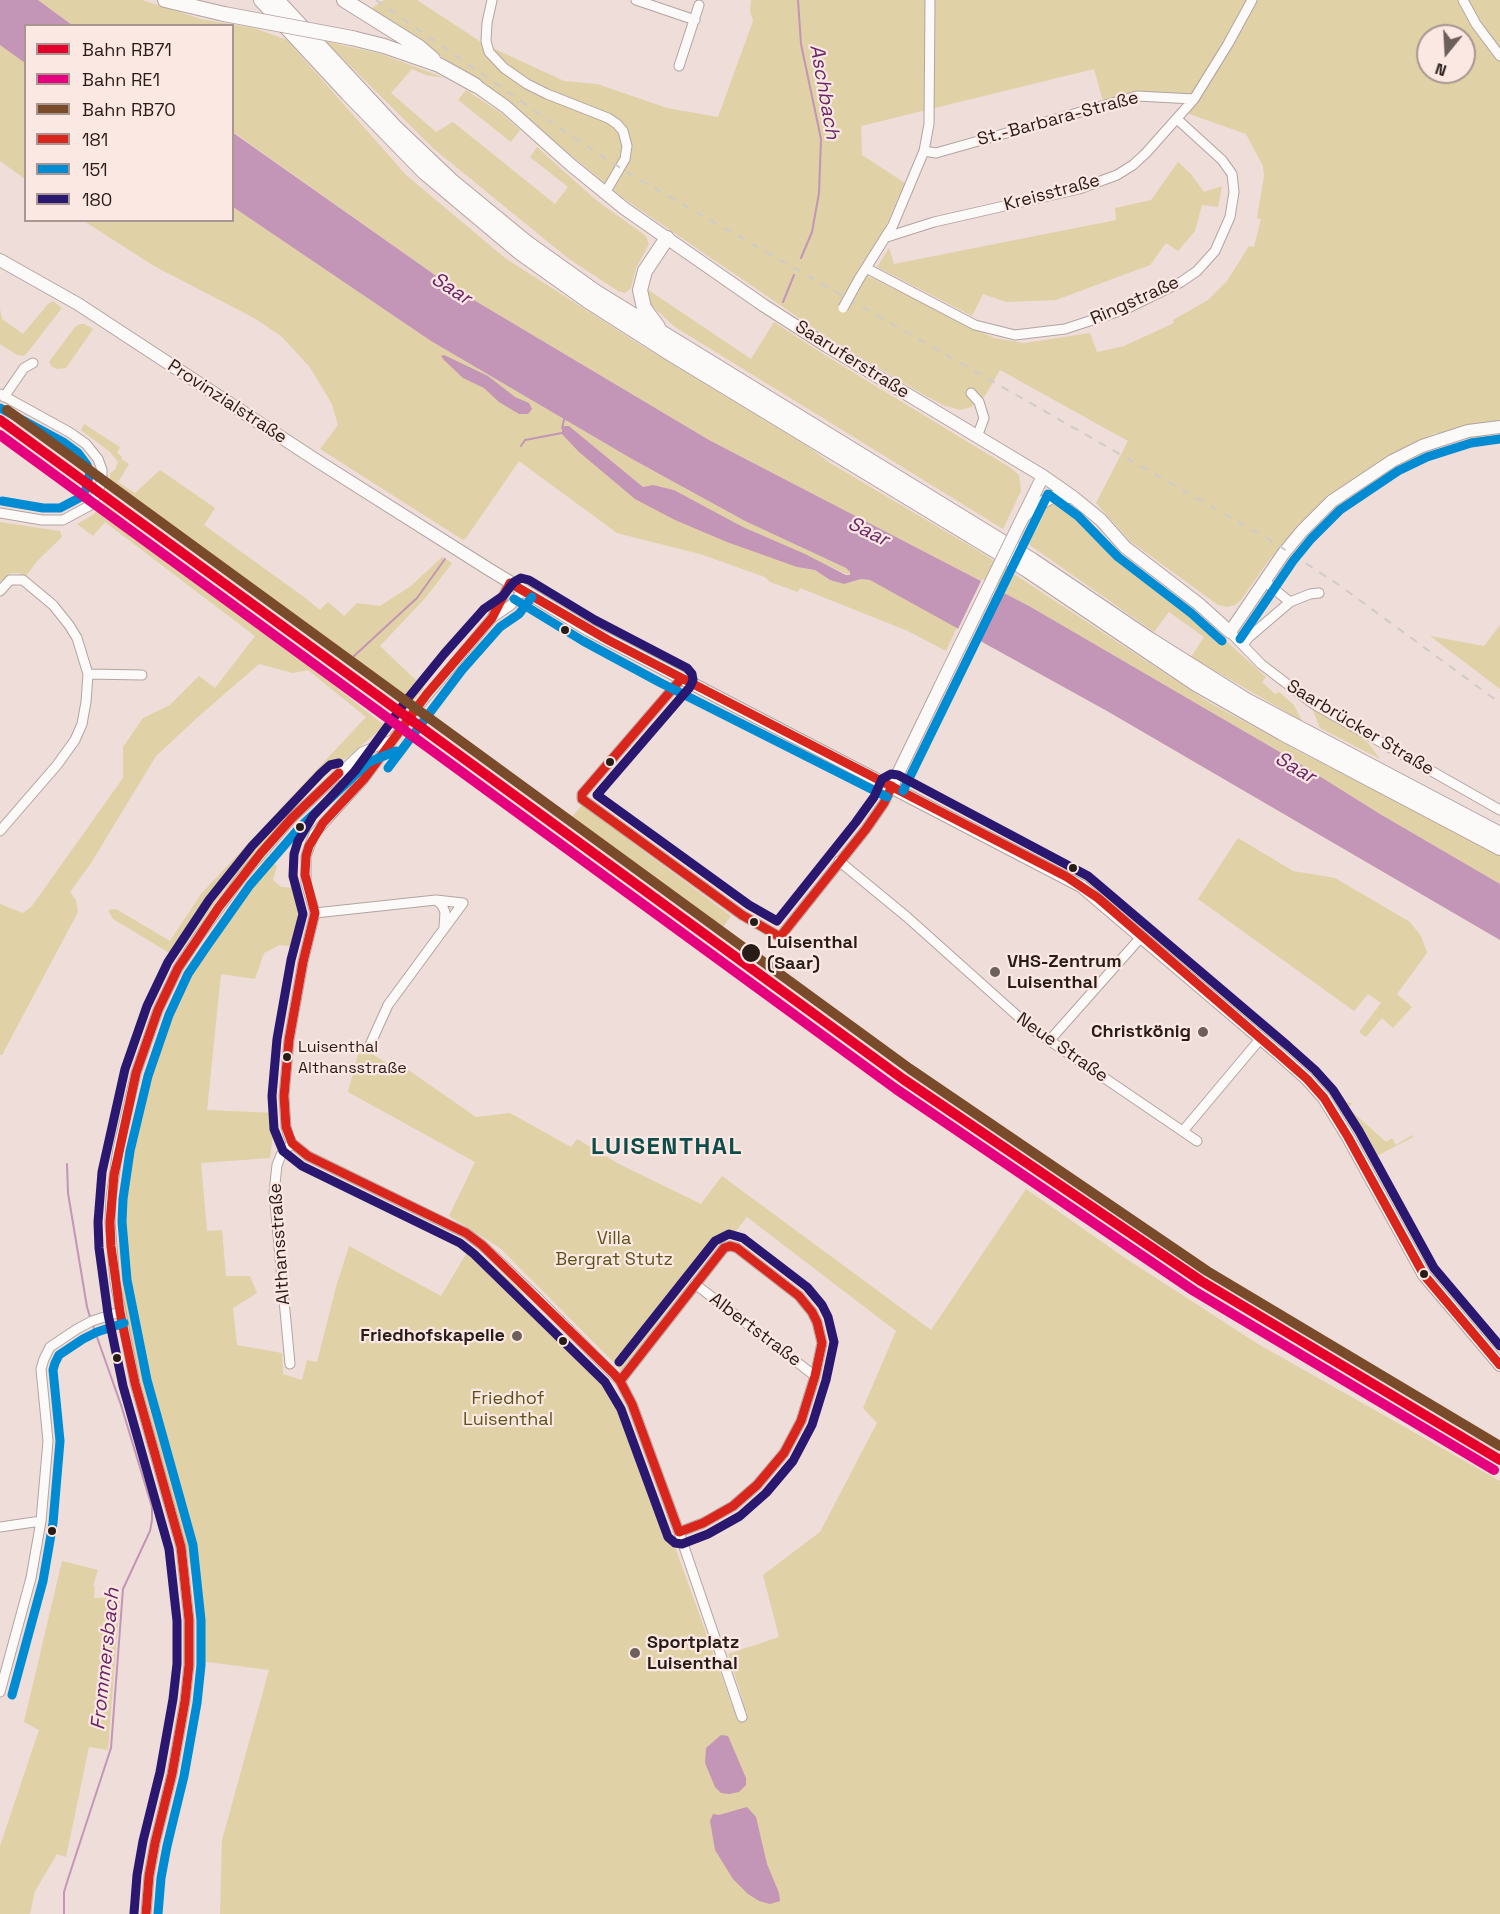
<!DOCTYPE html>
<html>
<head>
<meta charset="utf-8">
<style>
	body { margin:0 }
	#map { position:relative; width:1500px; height:1914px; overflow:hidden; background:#eeddd8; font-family:"Space Grotesk",sans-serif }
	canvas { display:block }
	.legend { position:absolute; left:24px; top:24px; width:210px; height:198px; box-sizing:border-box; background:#fbe8e3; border:2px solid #a79692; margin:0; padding:8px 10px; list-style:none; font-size:18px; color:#281c19 }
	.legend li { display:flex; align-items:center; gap:12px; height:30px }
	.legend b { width:30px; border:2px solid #a79692 }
	.north { position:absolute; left:1416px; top:24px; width:60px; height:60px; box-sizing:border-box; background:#fbe8e3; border:2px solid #a79692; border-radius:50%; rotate:198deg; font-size:16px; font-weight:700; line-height:24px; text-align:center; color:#281c19 }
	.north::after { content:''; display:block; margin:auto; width:21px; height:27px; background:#6d605c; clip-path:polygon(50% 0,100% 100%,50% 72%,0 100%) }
</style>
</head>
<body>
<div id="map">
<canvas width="1500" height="1914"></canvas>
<ul class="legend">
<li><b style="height:8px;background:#e4002b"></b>Bahn RB71</li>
<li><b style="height:8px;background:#e5007d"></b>Bahn RE1</li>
<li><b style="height:8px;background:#7a4b2a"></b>Bahn RB70</li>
<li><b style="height:8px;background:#d9261c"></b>181</li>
<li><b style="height:8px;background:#008bd2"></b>151</li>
<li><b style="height:8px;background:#291770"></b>180</li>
</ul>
<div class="north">N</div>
</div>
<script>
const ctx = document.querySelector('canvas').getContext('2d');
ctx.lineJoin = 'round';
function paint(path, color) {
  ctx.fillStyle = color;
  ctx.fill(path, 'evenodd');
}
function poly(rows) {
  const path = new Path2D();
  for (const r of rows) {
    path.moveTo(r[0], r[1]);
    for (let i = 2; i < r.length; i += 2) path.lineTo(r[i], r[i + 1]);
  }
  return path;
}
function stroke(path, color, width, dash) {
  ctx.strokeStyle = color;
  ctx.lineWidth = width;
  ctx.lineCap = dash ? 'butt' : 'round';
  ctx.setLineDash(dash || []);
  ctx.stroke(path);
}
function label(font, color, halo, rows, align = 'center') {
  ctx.font = font + ' "Space Grotesk",sans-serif';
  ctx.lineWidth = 4.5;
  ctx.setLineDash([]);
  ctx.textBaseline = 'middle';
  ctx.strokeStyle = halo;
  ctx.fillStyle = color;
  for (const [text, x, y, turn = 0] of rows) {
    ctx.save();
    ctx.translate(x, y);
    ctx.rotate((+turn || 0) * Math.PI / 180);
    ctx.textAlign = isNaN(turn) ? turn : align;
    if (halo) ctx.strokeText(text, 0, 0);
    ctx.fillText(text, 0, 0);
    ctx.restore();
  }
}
paint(poly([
	[38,0,142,0,201,19,254,28,287,40,406,175,505,258,639,344,807,446,830,463,982,553,1210,703,1302,753,1497,853,1500,855,1500,884,1380,814,1297,762,1029,606,709,440,452,287,233,132,232,26,72,25],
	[384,0,417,0,484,44,564,81,597,84,667,108,718,117,753,21,750,11,751,0,1500,0,1500,424,1482,441,1435,433,1390,457,1300,525,1269,560,1241,600,1235,605,1227,607,1218,605,1130,541,1096,503,1128,441,1000,370,985,396,971,407,961,410,945,406,926,396,830,339,623,198,487,86,369,10],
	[1428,36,1464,36,1464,72,1428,72],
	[1094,69,1103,101,1128,93,1193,96,1181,111,1246,134,1263,166,1264,176,1257,218,1261,219,1254,247,1249,246,1227,281,1208,300,1173,320,1174,323,1124,346,1097,352,1090,333,1024,343,994,338,858,271,885,228,905,183,862,155,861,126],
	[325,41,381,54,445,78,426,75,412,69,391,93,436,132,453,122,555,204,568,187,530,157,537,147,596,200,646,236,649,244,636,268,631,288,625,293,618,291,569,259,434,149],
	[0,45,25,63,25,179,0,161],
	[466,90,501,113,520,130,511,142,458,100],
	[1178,162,1191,174,1204,192,1222,186,1218,207,1202,205,1195,231,1178,251,1166,243,1150,265,1056,300,1006,302,983,294,972,316,877,267,889,248,894,264,1116,220,1115,208,1151,200],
	[233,207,431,341,632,459,745,521,846,568,850,572,849,575,743,527,674,490,653,485,643,487,569,426,562,426,595,465,797,567,815,570,830,580,844,584,861,579,870,580,957,627,946,651,908,631,800,588,798,592,770,582,765,577,700,554,617,533,519,461,466,538,463,540,320,449,338,425,332,404,309,366,282,337,256,319,154,266,84,221,232,220],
	[647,289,751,359,774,322,823,354,1009,467,1019,475,1021,491,1003,529,675,327,652,306,648,300],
	[53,301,62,308,27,353,23,356,17,355,0,344,0,309,2,319,23,334,48,304],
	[80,324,84,324,93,329,66,368,58,369,52,367,49,362,75,327],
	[84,424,120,447,117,453,122,457,121,459,129,464,118,482,135,493,160,470,215,508,204,525,304,597,320,610,328,602,344,616,357,603,380,606,411,586,442,557,452,563,427,596,380,646,424,688,413,702,110,484,110,473,115,470,118,462,110,452,81,430],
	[104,503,385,726,329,772,306,795,225,889,184,947,178,954,171,954,113,919,108,910,116,909,170,941,201,894,366,717,308,670,293,673,259,664,199,716,156,756,91,863,70,892,76,900,78,912,2,1055,0,1055,0,904,23,913,32,906,123,778,123,747,143,718,170,705,199,676,215,688,255,636,105,522,93,536,77,524,93,515],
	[1051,504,1062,505,1092,524,1117,552,1141,573,1192,610,1266,677,1262,682,1275,694,1279,692,1294,705,1302,721,1191,657,1204,637,1169,612,1154,632,1024,541,1038,514],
	[0,522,60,531,62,537,38,560,26,576,18,573,11,573,0,582],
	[1500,625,1500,689,1430,636,1484,646],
	[1312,708,1361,737,1369,744,1380,759,1320,728],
	[582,805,731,916,723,927,570,819],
	[1238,838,1293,871,1335,878,1410,922,1421,936,1427,953,1397,994,1412,1007,1393,1028,1382,1018,1366,1037,1359,1032,1381,1003,1368,994,1354,1011,1198,899],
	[266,858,277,866,273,880,281,887,299,888,304,907,298,947,280,945,264,953,255,979,221,974,207,1110,276,1113,270,1158,201,1163,207,1231,222,1230,226,1276,250,1276,257,1293,233,1308,237,1345,282,1353,283,1374,302,1380,307,1360,317,1362,336,1287,349,1246,441,1296,469,1249,488,1261,519,1289,533,1308,622,1400,732,1705,743,1701,728,1654,779,1637,763,1575,820,1532,877,1423,863,1408,896,1331,747,1217,732,1236,721,1240,621,1370,500,1248,449,1216,475,1162,348,1092,360,1047,388,1064,401,1065,476,1117,510,1113,571,1147,577,1139,619,1164,701,1204,722,1176,931,1330,1026,1189,1125,1258,1258,1344,1500,1481,1500,1914,220,1914,222,1840,269,1670,200,1661,192,1576,186,1546,141,1382,125,1315,119,1250,120,1202,126,1155,144,1076,167,1015,189,969,228,908],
	[1347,1102,1352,1103,1348,1108,1386,1142,1392,1138,1396,1145,1412,1135,1413,1137,1373,1158,1344,1106],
	[62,1561,98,1570,93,1586,95,1587,94,1598,120,1597,108,1750,89,1747,66,1857,57,1854,35,1891,30,1914,0,1914,0,1846,39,1730,24,1722]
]), '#e0d1a6');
paint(poly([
	[0,0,38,0,72,25,26,26,25,63,0,45],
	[232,132,452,287,709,440,1029,606,1297,762,1380,814,1500,884,1500,940,1107,711,870,580,861,579,844,584,830,580,815,570,797,567,727,542,675,520,635,499,579,452,562,434,562,426,569,426,643,487,653,485,674,490,743,527,805,554,846,575,850,575,850,572,846,568,745,521,632,459,431,341,233,207],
	[444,355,488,376,515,397,529,403,532,409,528,414,519,414,499,402,484,388,463,378,444,360,441,356],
	[721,1735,728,1736,746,1778,746,1785,739,1792,729,1794,721,1793,715,1787,705,1763,706,1748],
	[747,1807,756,1817,767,1864,779,1893,780,1901,770,1904,759,1901,748,1894,733,1879,715,1850,710,1821,713,1814,719,1815]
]), '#c395b6');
paint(poly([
	[982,579,1000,588,974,640,957,631]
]), '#eeddd8');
stroke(poly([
	[798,0,801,44,821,139,819,193,812,232,801,258],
	[783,302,794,275],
	[562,428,565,416],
	[521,446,525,440,562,433],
	[354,656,417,598,445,559],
	[67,1164,68,1193,87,1307,90,1317],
	[64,1914,64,1892,68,1879,111,1748,123,1589,150,1531,152,1520,152,1507,121,1405,92,1323]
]), '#c395b6', 2);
stroke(poly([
	[397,734,417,708]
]), '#c6b6b2', 9, [9, 4.5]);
const minor = poly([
	[492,0,487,23,486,41,489,52,504,68,527,84,547,94,608,118,617,124,623,131,627,146,625,159,605,193],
	[636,0,695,20],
	[1463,0,1476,24,1500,56],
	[679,66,699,5],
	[924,151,936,153,1137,96,1194,99],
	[887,237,934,222,1079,189,1117,175,1133,165,1146,153,1194,99,1228,44,1252,0],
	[866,268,975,325,1015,335,1065,329,1126,309,1181,282,1197,271,1215,251,1230,217,1234,192,1232,174,1222,160,1177,119],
	[859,279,893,225,924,151,929,124,930,0],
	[971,393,979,402,984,418,977,437],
	[0,394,69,432,86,444,98,459,102,470,102,480,97,494,89,506,63,520,42,520,0,513],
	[4,397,24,368,33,363],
	[1264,581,1290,602],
	[0,591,10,580,23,580,53,605,69,625,77,638,88,674,86,702,82,724,75,740,57,765,0,831],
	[493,616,510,583],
	[1230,632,1261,664,1312,703,1500,810],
	[1243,645,1249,637,1290,602,1310,594,1319,593],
	[88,674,142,675],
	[681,679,582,794,582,799,742,915,780,937,866,829,884,803,892,786],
	[417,708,492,618,511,605,523,590],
	[397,734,364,779,314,834,306,856,306,883,315,913,303,962,289,1040,284,1096,286,1127,289,1137,292,1143,308,1156,447,1224,466,1233,482,1245,538,1298,620,1381,632,1404,679,1532,742,1717],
	[336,776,351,774,364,779],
	[839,861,907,917,1031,1028,1197,1141],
	[436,900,442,905,445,912,444,927],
	[315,913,436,900,463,903,388,1005,369,1047],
	[1049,1041,1142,936],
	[1183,1131,1261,1038],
	[695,1284,815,1376],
	[290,1364,274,1193,277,1165,281,1155,292,1143],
	[620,1381,724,1248,730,1246,737,1248,799,1296,812,1312,817,1322,822,1343,815,1376,801,1421,784,1453,757,1485,733,1506,703,1523,679,1532],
	[0,1527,41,1521],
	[0,1692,31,1578,41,1521,48,1441,41,1369,44,1359,50,1347,77,1329,92,1321,120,1312],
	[146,1914,149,1876,155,1843,172,1774,185,1701,189,1665,189,1620,181,1547,135,1383,115,1282,110,1222,111,1198,118,1149,136,1073,158,1010,178,968,197,939,241,878,292,818,362,752,392,740]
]);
const major = poly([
	[475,85,506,107,571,165,625,209,763,305,827,346,1043,476,1073,497,1101,520,1125,547,1199,604,1230,632,1283,554,1302,531,1332,501,1392,461,1422,446,1468,431,1500,427],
	[0,260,78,304,319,462,490,570,589,630,1081,886,1280,1055,1307,1079,1324,1098,1348,1137,1424,1275,1500,1365],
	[1025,515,1034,507,1052,497,1073,497],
	[1017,529,1043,476],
	[892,786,940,687]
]);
const highway = poly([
	[165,0,224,14],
	[261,0,348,94,425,173,519,252,588,301,671,354,1027,570,1196,684,1282,733,1500,848],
	[277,0,394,126,453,182,526,242,596,292,1032,560,1149,639,1246,700,1500,834],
	[344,0,419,47,433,59],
	[352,38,384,46,439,65,475,85],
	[658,327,644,308,640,290,645,271,667,238]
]);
stroke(minor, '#b2a4a1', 11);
stroke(major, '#b2a4a1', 14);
stroke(highway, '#b2a4a1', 16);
stroke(minor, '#fcfaf9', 9);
stroke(major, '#fcfaf9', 12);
stroke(highway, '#fcfaf9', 14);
stroke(poly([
	[376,0,561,129,628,173,1270,540,1339,585,1500,703],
	[1401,1401,1482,1442]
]), '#d0cbca', 2, [8, 8]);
const minorBridge = poly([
	[843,308,859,279]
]);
const majorBridge = poly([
	[940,687,1017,529]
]);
const highwayBridge = poly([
	[224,14,352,38]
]);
stroke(minorBridge, '#b2a4a1', 11, []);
stroke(majorBridge, '#b2a4a1', 14, []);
stroke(highwayBridge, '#b2a4a1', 16, []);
stroke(minorBridge, '#fcfaf9', 9);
stroke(majorBridge, '#fcfaf9', 12);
stroke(highwayBridge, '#fcfaf9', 14);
stroke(poly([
	[681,679,582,794,582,799,742,915,780,937,866,829,884,803,892,786],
	[620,1381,724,1248,730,1246,737,1248,799,1296,812,1312,817,1322,822,1343,815,1376,801,1421,784,1453,757,1485,733,1506,703,1523,679,1532],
	[679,1532,632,1404,620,1381,614,1374,482,1245,466,1233,308,1156,292,1143,286,1127,284,1096,289,1040,303,962,315,913,305,875,306,856,309,846,323,823,364,779,427,694,492,618,510,583,608,640,1067,877,1098,898,1280,1055,1307,1079,1324,1098,1348,1137,1424,1275,1500,1365],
	[146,1914,149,1876,155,1843,172,1774,185,1701,189,1665,189,1620,181,1547,135,1383,120,1312,111,1246,110,1222,114,1175,136,1073,158,1010,178,968,219,907,261,853,292,818,339,773]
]), '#d9261c', 9);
stroke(poly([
	[0,408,63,442,78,453,87,465,90,472,86,489,81,497,60,508,43,508,2,501],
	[514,599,583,641,659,682,887,797],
	[1240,639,1293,561,1311,539,1340,510,1398,471,1427,457,1471,443,1500,439],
	[388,768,462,670,500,627,519,614,532,597],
	[903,791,1048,494,1078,516,1118,557,1191,613,1222,641],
	[12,1695,43,1581,53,1523,60,1441,53,1370,55,1363,59,1355,83,1339,97,1332,124,1323],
	[158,1914,161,1878,167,1846,184,1776,197,1703,201,1665,201,1620,193,1545,147,1380,127,1280,122,1222,123,1199,130,1151,148,1076,169,1015,188,974,207,946,250,885,301,826,369,762,396,751]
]), '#008bd2', 9);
stroke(poly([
	[619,1362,715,1241,729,1234,743,1238,807,1287,822,1305,828,1317,834,1342,826,1380,812,1425,793,1461,766,1493,740,1516,708,1534,682,1544,675,1543,668,1537,621,1409,605,1382,474,1254,460,1243,302,1166,283,1151,274,1129,272,1096,277,1039,291,960,303,914,293,876,294,854,298,841,313,816,355,771,409,697,444,654,484,609,503,596,514,582,521,578,529,580,595,620,687,668,692,674,693,680,690,687,597,795,749,905,777,921,856,822,874,797,882,779,891,774,898,775,1088,876,1288,1046,1315,1070,1333,1090,1359,1131,1434,1268,1500,1346],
	[134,1913,137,1875,143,1841,160,1772,173,1699,177,1664,177,1621,169,1549,123,1386,108,1314,99,1248,98,1222,102,1172,125,1069,147,1006,168,962,209,900,252,846,321,773,330,765,339,763]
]), '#291770', 9);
stroke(poly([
	[0,420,903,1079,1201,1281,1500,1460]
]), '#e4002b', 10);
stroke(poly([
	[0,435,896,1089,1194,1291,1494,1470]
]), '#e5007d', 10);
stroke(poly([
	[7,410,910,1069,1207,1271,1500,1446]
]), '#7a4b2a', 10);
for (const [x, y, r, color] of [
	[565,630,5,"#281c19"],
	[610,762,5,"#281c19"],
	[300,827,5,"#281c19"],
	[1073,868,5,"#281c19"],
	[754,922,5,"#281c19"],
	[751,953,10,"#281c19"],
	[995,972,6,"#6d605c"],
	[1203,1032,6,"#6d605c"],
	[287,1057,5,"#281c19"],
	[1424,1274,5,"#281c19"],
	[517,1336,6,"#6d605c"],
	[563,1341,5,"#281c19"],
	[117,1358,5,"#281c19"],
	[52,1531,5,"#281c19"],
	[635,1653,6,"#6d605c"]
]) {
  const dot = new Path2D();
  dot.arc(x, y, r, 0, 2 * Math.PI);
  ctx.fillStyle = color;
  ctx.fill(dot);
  stroke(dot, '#fbe8e3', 2);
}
label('16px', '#281c19', '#fbe8e3', [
	["Luisenthal",298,1048],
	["Althansstraße",298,1069]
], 'left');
label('18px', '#281c19', '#fbe8e3', [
	["St.-Barbara-Straße",1058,119,-15],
	["Kreisstraße",1052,193,-15],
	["Ringstraße",1135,301,-24],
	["Saaruferstraße",852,360,32],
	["Provinzialstraße",227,402,33],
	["Saarbrücker Straße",1360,728,31],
	["Neue Straße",1062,1048,35],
	["Althansstraße",280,1244,-94],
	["Albertstraße",755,1330,37]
]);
label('bold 18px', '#281c19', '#fbe8e3', [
	["Luisenthal",767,943],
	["(Saar)",767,964]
], 'left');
label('bold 18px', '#281c19', '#fbe8e3', [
	["VHS-Zentrum",1007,962],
	["Luisenthal",1007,983],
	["Christkönig",1191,1032,"right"],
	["Friedhofskapelle",505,1336,"right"],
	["Sportplatz",647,1643],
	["Luisenthal",647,1664]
], 'left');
label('18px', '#5d5218', '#fbe8e3', [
	["Villa",614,1239],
	["Bergrat Stutz",614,1260],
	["Friedhof",508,1399],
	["Luisenthal",508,1420]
]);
label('italic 20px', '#6b2565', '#fbe8e3', [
	["Aschbach",824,92,80],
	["Saar",451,289,33],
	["Saar",868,532,26],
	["Saar",1295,768,30],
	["Frommersbach",106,1659,-84]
]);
ctx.letterSpacing = '1.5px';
label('bold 24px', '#0c4c4b', '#fbe8e3', [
	["LUISENTHAL",667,1147]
]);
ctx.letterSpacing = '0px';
</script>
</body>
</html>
